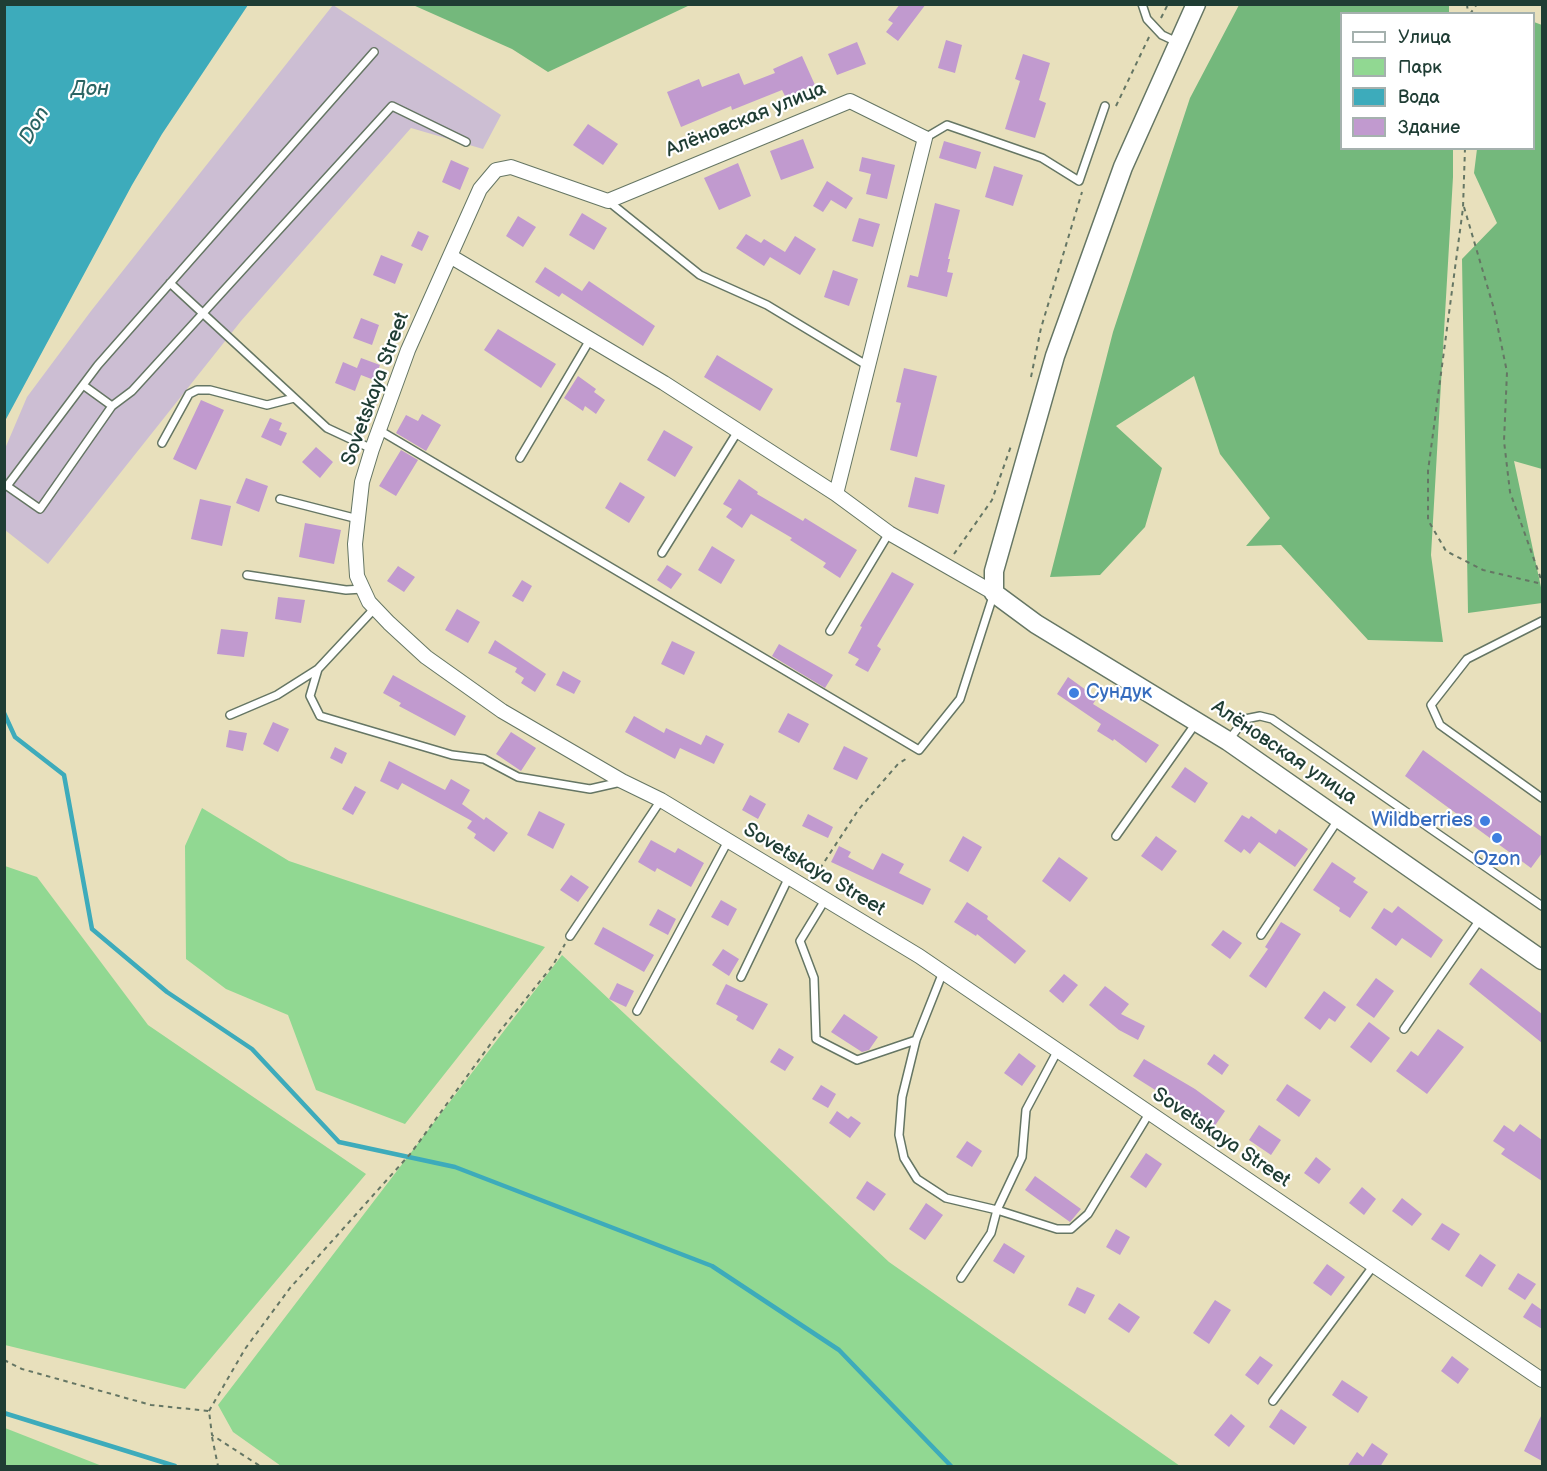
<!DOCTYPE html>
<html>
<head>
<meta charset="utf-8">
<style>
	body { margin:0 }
	#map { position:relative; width:1547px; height:1471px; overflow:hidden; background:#e8e0bc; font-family:"Balsamiq Sans",sans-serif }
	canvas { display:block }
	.frame { position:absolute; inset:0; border:6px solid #1f3d34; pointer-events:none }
	.legend { position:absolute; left:1340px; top:12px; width:195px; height:138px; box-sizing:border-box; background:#fff; border:2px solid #a5b1ae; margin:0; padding:8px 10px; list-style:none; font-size:18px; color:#1f3d34 }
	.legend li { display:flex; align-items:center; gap:12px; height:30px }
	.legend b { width:30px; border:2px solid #a5b1ae }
</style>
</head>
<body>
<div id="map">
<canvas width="1547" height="1471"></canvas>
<div class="frame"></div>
<ul class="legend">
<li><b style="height:8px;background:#fff"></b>Улица</li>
<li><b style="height:16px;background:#91d892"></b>Парк</li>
<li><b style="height:16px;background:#3dabbb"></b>Вода</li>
<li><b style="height:16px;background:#c19acf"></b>Здание</li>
</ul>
</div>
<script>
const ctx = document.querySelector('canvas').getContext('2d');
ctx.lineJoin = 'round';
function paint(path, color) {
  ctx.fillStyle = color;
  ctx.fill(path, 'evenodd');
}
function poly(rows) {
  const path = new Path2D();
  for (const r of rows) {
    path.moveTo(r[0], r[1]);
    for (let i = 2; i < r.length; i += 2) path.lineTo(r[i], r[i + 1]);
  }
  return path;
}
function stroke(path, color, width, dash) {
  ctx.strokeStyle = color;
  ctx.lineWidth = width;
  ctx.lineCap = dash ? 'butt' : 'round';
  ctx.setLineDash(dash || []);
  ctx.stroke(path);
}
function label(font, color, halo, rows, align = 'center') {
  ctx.font = font + ' "Balsamiq Sans",sans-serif';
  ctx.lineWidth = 4.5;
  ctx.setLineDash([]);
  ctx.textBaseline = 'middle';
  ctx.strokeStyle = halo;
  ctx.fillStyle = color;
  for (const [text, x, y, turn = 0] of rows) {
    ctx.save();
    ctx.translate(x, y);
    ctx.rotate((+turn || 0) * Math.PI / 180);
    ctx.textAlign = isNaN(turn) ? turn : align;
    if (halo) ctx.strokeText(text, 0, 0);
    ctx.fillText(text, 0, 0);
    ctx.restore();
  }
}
paint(poly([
	[333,5,501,115,483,149,411,128,241,321,48,564,5,530,4,451,27,397,91,311]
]), '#ccbed3');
paint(poly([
	[202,808,289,861,545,947,405,1124,316,1090,288,1015,226,989,186,959,185,846],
	[5,866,37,877,148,1025,366,1174,185,1389,5,1345],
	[562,955,889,1262,1180,1466,281,1466,233,1432,218,1405],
	[4,1428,5,1428,102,1466,5,1466]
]), '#91d892');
paint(poly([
	[413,5,690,5,548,72,512,49],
	[1239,5,1449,5,1449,13,1342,14,1342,148,1453,149,1453,177,1431,555,1443,642,1368,640,1281,545,1246,546,1270,518,1220,454,1194,376,1116,426,1162,468,1145,527,1100,575,1050,577,1113,332,1190,98],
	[1534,22,1542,25,1542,469,1514,461,1542,592,1542,603,1468,613,1462,259,1497,223,1474,173,1477,149,1534,148]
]), '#74b87c');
paint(poly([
	[5,4,248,5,162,134,132,185,5,421]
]), '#3dabbb');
stroke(poly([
	[4,713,15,737,64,775,92,929,167,992,252,1049,339,1142,455,1167,712,1266,839,1350,951,1466],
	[4,1413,175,1466]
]), '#3dabbb', 4.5);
paint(poly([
	[900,4,926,4,898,41,886,32,893,23,888,20],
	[946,40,962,45,955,73,938,68],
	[857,42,866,64,837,75,828,54],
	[1023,54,1050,63,1039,100,1046,103,1035,138,1005,129,1020,81,1015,79],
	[802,56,815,85,786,98,782,90,732,110,731,106,681,127,667,92,699,79,702,87,739,73,744,85,775,73,773,69],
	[588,124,618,144,603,165,573,145],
	[803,139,814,168,781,180,770,151],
	[944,141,981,152,976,169,939,158],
	[862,157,895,165,887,199,866,194,871,174,859,171],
	[451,160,469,168,460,190,442,182],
	[738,163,751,196,719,210,704,178],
	[994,166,1023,175,1013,206,985,197],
	[827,181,853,198,846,209,831,200,823,212,813,206],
	[935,203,960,210,948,259,950,259,947,272,953,273,947,297,907,287,910,275,918,277],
	[582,213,607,228,594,250,569,235],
	[518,216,536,227,523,247,506,236],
	[859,218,880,224,873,247,852,241],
	[418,231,429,236,422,251,411,246],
	[746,234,761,243,764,239,785,252,795,236,816,249,800,275,770,257,764,266,736,248],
	[381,255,403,264,395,284,373,275],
	[545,267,582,291,589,281,655,326,643,346,562,293,559,297,535,282],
	[833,270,858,279,849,306,824,297],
	[361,318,379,325,372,345,353,338],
	[498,329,556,364,541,388,484,350],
	[717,355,773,389,760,411,704,377],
	[361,358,380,365,374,380,361,375,355,391,335,383,343,362,357,368],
	[904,368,937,376,917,457,890,450,901,403,896,402],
	[578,376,596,389,594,392,605,400,596,414,585,406,583,411,564,398],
	[201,400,224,410,196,470,173,459],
	[422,414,441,425,426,451,396,433,406,415,418,421],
	[270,418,282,423,279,430,287,433,281,446,261,437],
	[664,430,693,447,675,477,647,460],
	[316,447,333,462,320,478,302,462],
	[401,450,418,460,396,496,379,486],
	[915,477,945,485,938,514,908,507],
	[246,478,268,486,259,512,236,503],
	[739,479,758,492,757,494,803,521,805,518,857,550,840,578,823,567,826,563,790,540,792,538,751,514,742,528,726,517,732,509,723,504],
	[620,482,645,497,629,523,605,508],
	[200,499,231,506,222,546,191,539],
	[305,523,341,530,334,564,299,557],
	[712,546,735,560,721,584,698,570],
	[667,565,682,574,671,589,657,580],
	[398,566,415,577,404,592,387,581],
	[892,572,914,584,877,646,881,649,868,672,855,665,859,659,848,653,862,627,860,626],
	[522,580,532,586,523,602,512,596],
	[278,597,305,600,301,623,275,619],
	[457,609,480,622,468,643,445,630],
	[221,629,248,632,244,657,217,654],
	[495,640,546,674,535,692,521,683,524,678,515,672,517,668,488,653],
	[672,641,695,652,684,675,661,664],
	[779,644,833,675,825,688,772,656],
	[563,671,581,681,574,694,556,685],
	[393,675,466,716,455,736,399,706,401,703,383,693],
	[1068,677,1097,698,1093,704,1159,745,1146,763,1114,739,1113,741,1097,731,1101,724,1057,694],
	[788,713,809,724,799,743,778,732],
	[634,716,664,733,666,728,701,745,706,735,724,744,714,764,680,748,675,759,625,732],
	[273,722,289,729,278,752,263,744],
	[229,730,247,733,243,751,226,747],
	[511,732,536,748,521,771,496,754],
	[844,746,868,758,857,780,833,769],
	[335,747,347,753,342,764,330,758],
	[1423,750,1542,837,1542,853,1531,868,1405,776],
	[389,761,445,790,451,779,470,790,462,804,484,820,486,817,508,833,494,852,474,838,476,834,467,828,472,821,402,783,398,790,380,781],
	[1185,767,1208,783,1195,803,1171,787],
	[355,786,366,792,353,815,342,809],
	[750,795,766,804,758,819,742,810],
	[539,811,565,824,553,849,527,835],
	[808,814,833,827,828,838,802,826],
	[1242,815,1249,819,1251,816,1276,834,1279,829,1308,849,1295,867,1259,842,1250,854,1244,849,1241,853,1224,841],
	[963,836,982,847,968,872,949,861],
	[1156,836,1177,851,1162,871,1141,856],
	[651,840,675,853,678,848,704,863,691,887,657,868,655,872,638,862],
	[839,846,851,852,848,857,873,870,882,853,904,864,899,873,931,889,923,905,831,862],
	[1059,857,1088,878,1070,902,1042,881],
	[1332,862,1356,878,1353,882,1368,892,1350,918,1339,911,1340,908,1313,890],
	[571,875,589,887,578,902,560,890],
	[721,900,737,909,728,926,711,917],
	[967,902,988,916,987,919,1026,951,1015,964,977,934,976,936,954,922],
	[1398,906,1443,940,1431,958,1402,938,1396,946,1371,928,1384,908,1392,913],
	[658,909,676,919,668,935,649,925],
	[1281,922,1301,934,1266,988,1249,976,1268,949,1265,947],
	[603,927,654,955,644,972,594,944],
	[1223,930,1242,943,1230,959,1211,945],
	[723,949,739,959,729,976,712,965],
	[1481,968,1542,1014,1542,1043,1469,984],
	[1064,974,1078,985,1063,1003,1049,991],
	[1376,978,1394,991,1374,1018,1356,1005],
	[617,983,634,991,626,1007,609,999],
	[726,984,768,1004,753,1030,736,1020,738,1016,716,1004],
	[1105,986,1129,1004,1121,1014,1145,1026,1138,1040,1119,1030,1089,1005],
	[1324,991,1346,1007,1335,1022,1329,1018,1320,1030,1304,1018],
	[844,1014,878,1037,869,1050,862,1052,831,1032],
	[1369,1022,1390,1038,1371,1063,1350,1047],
	[1438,1029,1464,1047,1427,1094,1396,1071,1411,1051,1418,1056],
	[779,1048,794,1057,785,1071,770,1062],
	[1019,1053,1036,1066,1022,1086,1004,1073],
	[1214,1054,1229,1065,1222,1075,1207,1064],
	[1144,1059,1195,1089,1225,1111,1214,1127,1133,1076],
	[1287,1084,1311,1100,1299,1117,1276,1100],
	[821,1085,836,1094,828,1108,812,1099],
	[837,1111,848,1119,851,1116,861,1123,850,1138,829,1123],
	[1520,1124,1542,1140,1542,1181,1501,1154,1505,1149,1493,1141,1504,1125,1514,1132],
	[1259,1125,1281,1140,1271,1155,1249,1140],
	[967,1141,982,1151,972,1167,956,1157],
	[1146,1153,1162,1164,1146,1188,1130,1177],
	[1316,1157,1331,1169,1319,1184,1304,1173],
	[1035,1176,1081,1209,1070,1222,1025,1190],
	[867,1181,886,1194,874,1211,856,1198],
	[1362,1187,1376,1199,1364,1215,1349,1203],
	[1402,1198,1422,1214,1412,1226,1392,1211],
	[926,1203,943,1215,925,1240,909,1229],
	[1442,1223,1460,1234,1449,1251,1431,1239],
	[1116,1229,1130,1237,1120,1255,1106,1247],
	[1004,1243,1025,1256,1014,1274,993,1261],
	[1480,1254,1496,1265,1482,1287,1465,1276],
	[1327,1264,1345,1277,1331,1296,1313,1283],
	[1518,1273,1536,1284,1525,1300,1508,1289],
	[1077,1287,1095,1295,1085,1314,1068,1305],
	[1215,1300,1231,1310,1209,1344,1193,1333],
	[1119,1303,1140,1317,1129,1333,1108,1319],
	[1532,1303,1542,1310,1542,1329,1523,1317],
	[1260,1356,1273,1365,1258,1385,1245,1375],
	[1452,1356,1469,1369,1458,1384,1441,1371],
	[1342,1380,1368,1397,1358,1413,1332,1395],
	[1281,1409,1307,1427,1294,1445,1269,1427],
	[1231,1414,1245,1426,1229,1447,1214,1435],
	[1542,1414,1542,1461,1524,1451],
	[1372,1443,1388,1454,1380,1467,1347,1467,1357,1452,1363,1457]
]), '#c19acf');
const service = poly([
	[1142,4,1147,19,1162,35,1177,42],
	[374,52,98,365,7,486,40,509,112,406,132,391,392,106,466,142],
	[925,138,947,125,1042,158,1079,181,1105,106],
	[608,201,700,275,767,305,868,366],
	[170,283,327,428,372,449],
	[83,385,112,406],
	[379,430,919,750,960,699,994,593],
	[162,443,189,394,197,390,210,390,267,405,294,398],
	[520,458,591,338],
	[280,499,358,519],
	[662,553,738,431],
	[247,575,346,590,363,589],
	[1542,621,1467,659,1431,705,1440,725,1542,798],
	[830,631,889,533],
	[318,669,310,696,320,716,452,755,484,759,518,777,590,789,621,782],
	[230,715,277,695,318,669,374,609],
	[1228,741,1245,719,1260,716,1272,719,1542,906],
	[1116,836,1196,723],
	[825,900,800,941,814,978,816,1039,857,1060,916,1040],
	[1261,935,1338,820],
	[570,936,661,800],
	[943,972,916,1040,902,1097,899,1135,904,1158,917,1179,946,1198,997,1210,1022,1157,1026,1110,1058,1050],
	[741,977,789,877],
	[637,1011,728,841],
	[1404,1029,1481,918],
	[961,1278,991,1233,997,1210,1057,1229,1071,1229,1088,1214,1150,1112],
	[1273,1401,1374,1265]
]);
const minor = poly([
	[450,256,664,383,836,494,889,533,994,593],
	[836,494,925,138,850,101,608,201,511,167,496,170,480,189,450,256,408,350,372,449,362,482,355,544,357,576,369,602,389,623,426,657,502,711,622,781,661,800,919,956,1542,1380]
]);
const tertiary = poly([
	[1196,4,1123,167,1055,356,994,571,994,593,1036,624,1228,741,1542,960]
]);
stroke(service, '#657664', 10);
stroke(minor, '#657664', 16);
stroke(tertiary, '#657664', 21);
stroke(poly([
	[1467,4,1468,14],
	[1470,14,1477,4],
	[1161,18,1168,4],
	[1116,106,1150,35],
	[1465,148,1463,208,1428,471,1428,520,1446,551,1483,570,1542,584],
	[1464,207,1494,309,1507,372,1504,441,1510,492,1542,582],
	[1031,377,1041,328,1082,192],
	[954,554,992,500,1011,446],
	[815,876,859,809,898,764,909,757],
	[4,1360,22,1369,151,1405,209,1411,212,1435,260,1466],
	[209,1411,245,1349,290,1288,411,1153,500,1031,553,965,565,944],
	[212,1437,218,1466]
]), '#657664', 2, [4.5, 4.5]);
stroke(service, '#fff', 7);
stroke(minor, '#fff', 14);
stroke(tertiary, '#fff', 18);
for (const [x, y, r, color] of [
	[1074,693,6,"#3f7fe0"],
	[1485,821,6,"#3f7fe0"],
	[1497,838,6,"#3f7fe0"]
]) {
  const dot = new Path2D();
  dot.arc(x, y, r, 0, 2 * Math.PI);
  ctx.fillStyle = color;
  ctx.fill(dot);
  stroke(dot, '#fff', 2);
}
label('20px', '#1f3d34', '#fff', [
	["Алёновская улица",746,120,-22],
	["Sovetskaya Street",376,389,-70],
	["Алёновская улица",1284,753,34],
	["Sovetskaya Street",814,870,31],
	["Sovetskaya Street",1221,1138,34]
]);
label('20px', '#366cbe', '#fff', [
	["Сундук",1086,693],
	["Wildberries",1473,821,"right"],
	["Ozon",1497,860,"center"]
], 'left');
label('italic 21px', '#2a6463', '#fff', [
	["Дон",90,90],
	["Don",35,126,-60]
]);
</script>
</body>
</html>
